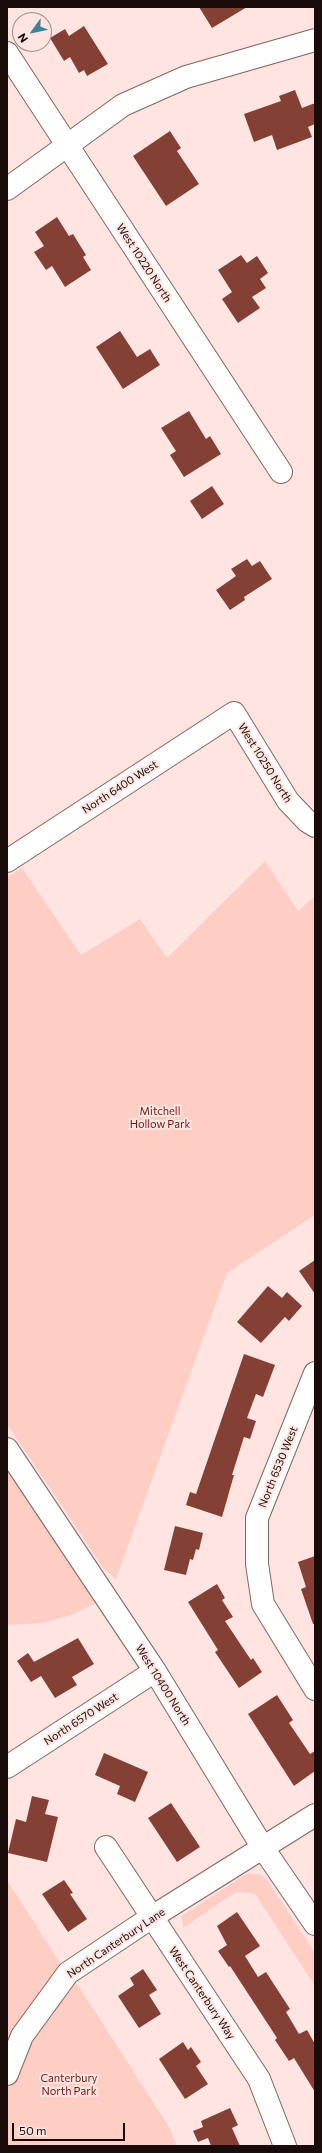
<!DOCTYPE html>
<html>
<head>
<meta charset="utf-8">
<style>
	body { margin:0 }
	#map { position:relative; width:322px; height:2153px; overflow:hidden; background:#fee5e1; font-family:Commissioner,sans-serif }
	canvas { display:block }
	.frame { position:absolute; inset:0; border:8px solid #180b09; pointer-events:none }
	.north { position:absolute; left:12px; top:12px; width:40px; height:40px; box-sizing:border-box; background:#fee5e1; border:1px solid #a28e8b; border-radius:50%; rotate:237deg; font-size:11px; font-weight:700; line-height:16px; text-align:center; color:#180b09 }
	.north::after { content:''; display:block; margin:auto; width:14px; height:18px; background:#408094; clip-path:polygon(50% 0,100% 100%,50% 72%,0 100%) }
	.scale { position:absolute; left:12px; top:2123px; width:113px; height:18px; box-sizing:border-box; border:2px solid #180b09; border-top:0; padding-left:5px; font-size:12px; line-height:14px; white-space:nowrap; color:#180b09; -webkit-text-stroke:3px #fee5e1; paint-order:stroke }
</style>
</head>
<body>
<div id="map">
<canvas width="322" height="2153"></canvas>
<div class="frame"></div>
<div class="north">N</div>
<div class="scale">50 m</div>
</div>
<script>
const ctx = document.querySelector('canvas').getContext('2d');
ctx.lineJoin = 'round';
function paint(path, color) {
  ctx.fillStyle = color;
  ctx.fill(path, 'evenodd');
}
function poly(rows) {
  const path = new Path2D();
  for (const r of rows) {
    path.moveTo(r[0], r[1]);
    for (let i = 2; i < r.length; i += 2) path.lineTo(r[i], r[i + 1]);
  }
  return path;
}
function stroke(path, color, width, dash) {
  ctx.strokeStyle = color;
  ctx.lineWidth = width;
  ctx.lineCap = dash ? 'butt' : 'round';
  ctx.setLineDash(dash || []);
  ctx.stroke(path);
}
function label(font, color, halo, rows, align = 'center') {
  ctx.font = font + ' Commissioner,sans-serif';
  ctx.lineWidth = 4;
  ctx.setLineDash([]);
  ctx.textBaseline = 'middle';
  ctx.strokeStyle = halo;
  ctx.fillStyle = color;
  for (const [text, x, y, turn = 0] of rows) {
    ctx.save();
    ctx.translate(x, y);
    ctx.rotate((+turn || 0) * Math.PI / 180);
    ctx.textAlign = isNaN(turn) ? turn : align;
    if (halo) ctx.strokeText(text, 0, 0);
    ctx.fillText(text, 0, 0);
    ctx.restore();
  }
}
paint(poly([
	[265,861,298,911,315,896,315,1215,227,1273,116,1579,104,1569,7,1424,7,877,22,868,81,955,140,919,167,958],
	[7,1469,96,1603,72,1615,43,1623,7,1625],
	[250,1873,261,1875,267,1880,315,1953,315,1986,255,1894,236,1892,183,1928,182,1916,243,1876],
	[7,1880,64,1969,80,1988,169,2127,177,2146,7,2146]
]), '#fecdc4');
paint(poly([
	[199,7,247,7,212,28],
	[84,26,108,64,87,76,84,70,79,73,70,57,64,61,50,38,65,29,69,36],
	[295,90,302,108,315,103,315,124,308,127,312,137,277,150,272,135,254,142,244,114,281,101,279,96],
	[170,131,181,148,177,151,199,184,166,206,133,156],
	[57,217,69,236,73,234,86,255,83,257,91,270,65,287,52,266,46,270,34,252,44,246,35,232],
	[241,255,247,263,257,256,268,273,260,279,266,288,252,297,260,308,238,323,222,299,232,292,218,270],
	[120,331,137,357,150,349,160,365,123,389,96,347],
	[189,411,206,439,210,436,221,454,184,477,170,455,176,451,161,428],
	[212,486,224,504,202,519,190,501],
	[247,559,252,566,260,561,272,579,244,597,245,600,230,610,216,590,236,576,231,569],
	[315,1260,315,1294,299,1271],
	[268,1286,282,1298,287,1292,302,1306,289,1321,285,1317,261,1343,237,1322],
	[244,1354,275,1365,263,1397,256,1394,247,1418,256,1421,250,1439,244,1437,232,1475,234,1475,222,1517,186,1505,190,1492,196,1494],
	[175,1526,203,1533,199,1550,196,1549,193,1560,190,1559,186,1575,164,1570],
	[315,1556,315,1624,313,1624,301,1589,306,1587,298,1562],
	[217,1584,225,1598,222,1600,233,1617,225,1621,251,1660,253,1658,262,1672,239,1688,215,1652,218,1650,188,1602],
	[78,1638,94,1664,72,1677,77,1685,55,1698,41,1676,31,1682,17,1661,28,1653,34,1662],
	[277,1695,293,1720,289,1723,310,1754,315,1751,315,1771,294,1786,248,1714],
	[104,1753,148,1772,135,1802,117,1794,120,1786,95,1775],
	[32,1796,49,1800,45,1814,58,1817,47,1862,8,1853,16,1819,26,1822],
	[171,1803,200,1847,177,1862,148,1818],
	[64,1880,73,1893,70,1894,87,1919,68,1932,42,1894],
	[237,1912,260,1946,245,1956,258,1977,266,1972,290,2009,286,2012,299,2034,307,2030,315,2044,315,2092,294,2058,289,2061,275,2040,277,2038,230,1966,229,1967,218,1951,227,1945,217,1926],
	[143,1969,157,1990,149,1995,161,2014,139,2028,118,1996,134,1985,130,1978],
	[183,2042,188,2050,191,2047,201,2062,196,2066,208,2084,185,2099,159,2059],
	[230,2108,238,2125,232,2128,240,2146,211,2146,208,2138,198,2142,193,2131,203,2127,201,2121]
]), '#854036');
const minor = poly([
	[7,53,281,472],
	[7,189,123,105,186,77,315,40],
	[7,861,234,713,288,801,307,821,315,826],
	[315,1373,257,1518,257,1564,263,1604,315,1689],
	[7,1449,155,1671,263,1848,315,1924],
	[7,1767,155,1671],
	[106,1847,259,2079,285,2146],
	[7,2074,22,2036,68,1973,152,1917,315,1815]
]);
stroke(minor, '#86635d', 24);
stroke(minor, '#fff', 22);
label('11px', '#180b09', '#fee5e1', [
	["West 10220 North",144,263,57],
	["West 10250 North",265,763,58],
	["North 6400 West",120,787,-33],
	["North 6530 West",278,1467,-68],
	["West 10400 North",163,1685,58],
	["North 6570 West",81,1719,-33],
	["North Canterbury Lane",116,1943,-34],
	["West Canterbury Way",202,1993,56]
]);
label('11px', '#72160d', '#fee5e1', [
	["Mitchell",160,1111],
	["Hollow Park",160,1124],
	["Canterbury",69,2078],
	["North Park",69,2091]
]);
</script>
</body>
</html>
